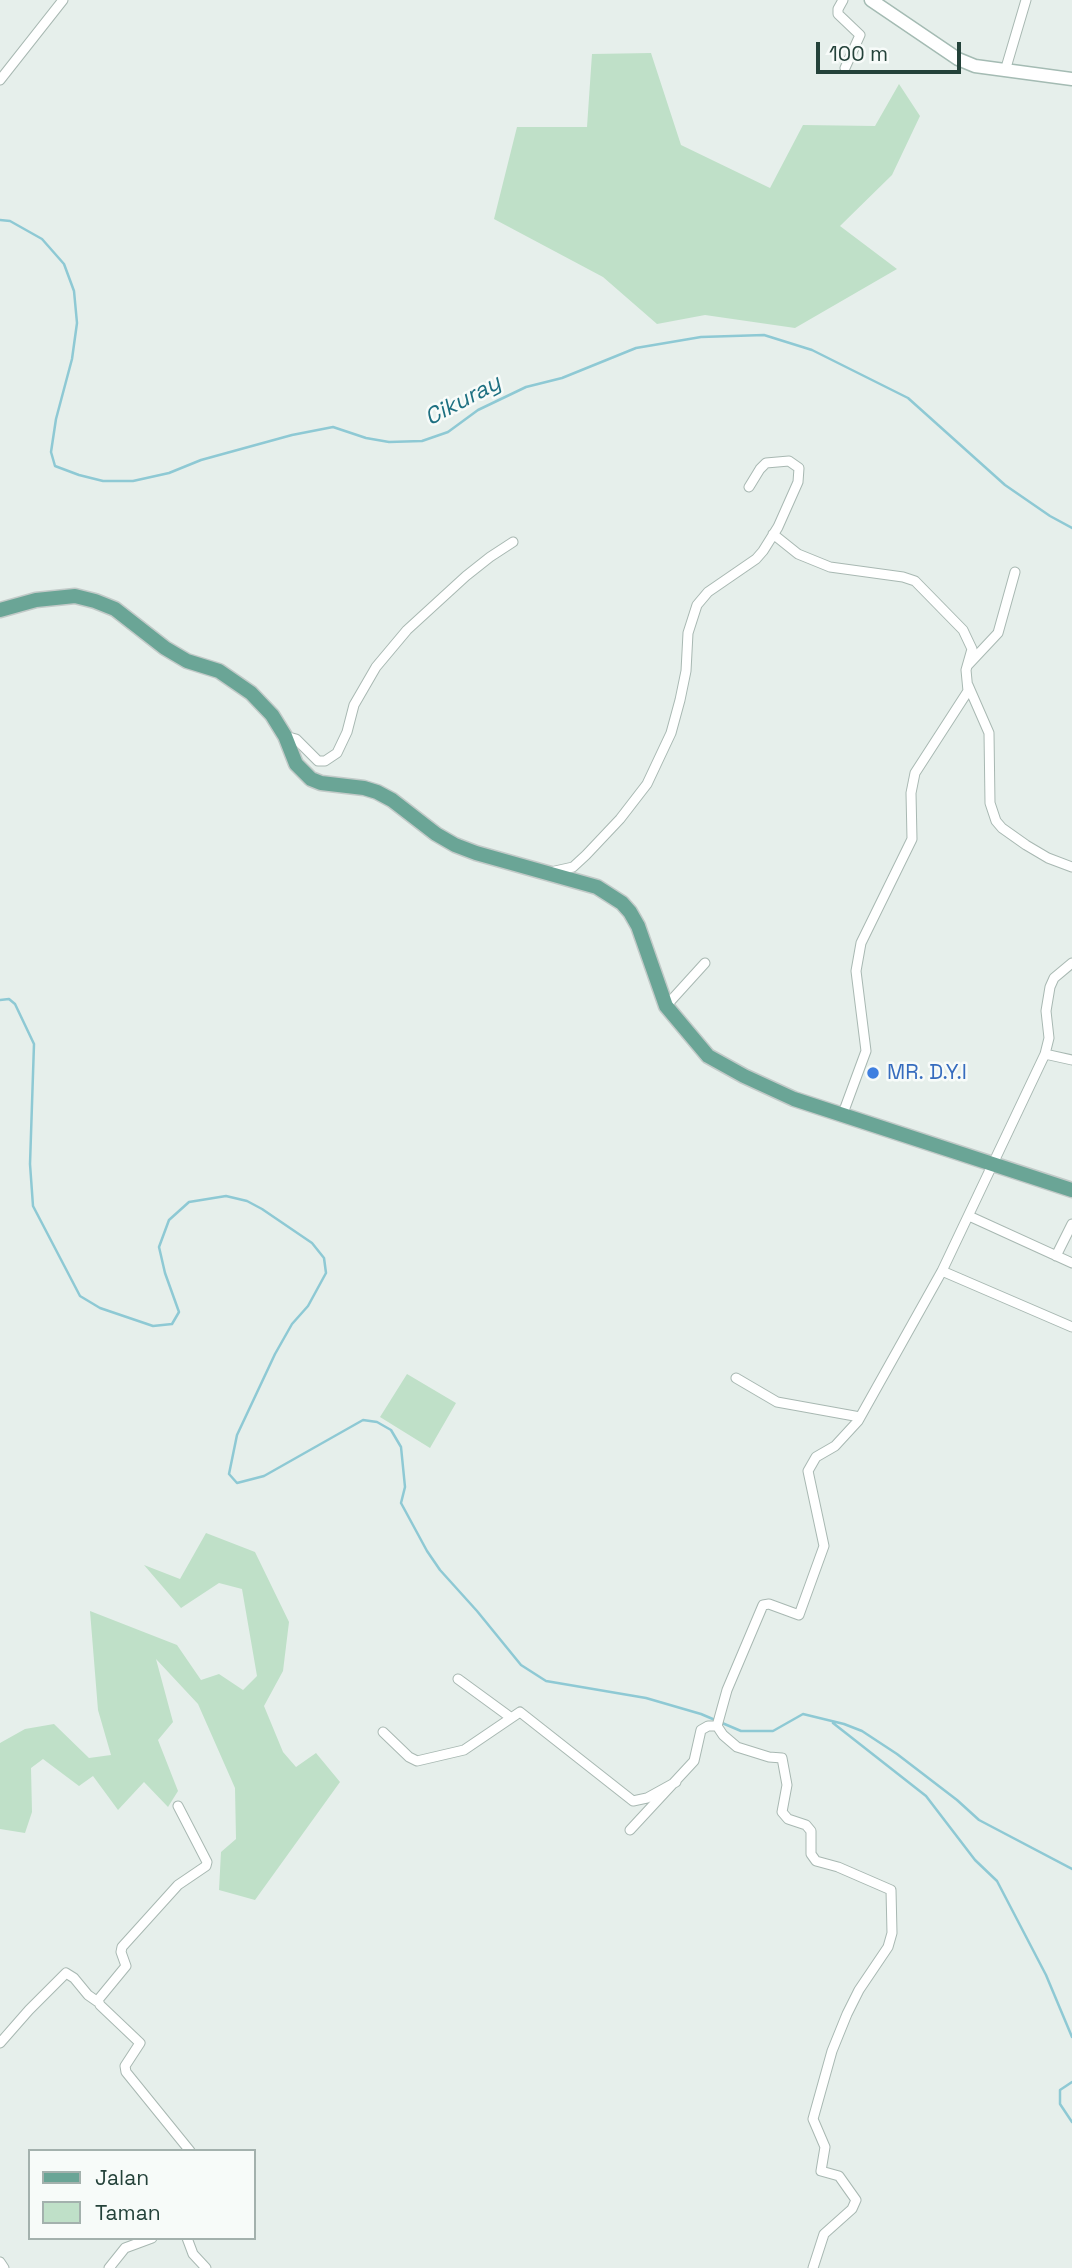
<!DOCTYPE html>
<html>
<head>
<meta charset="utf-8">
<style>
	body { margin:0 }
	#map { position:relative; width:1072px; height:2268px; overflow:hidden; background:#e6efeb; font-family:"Space Grotesk",sans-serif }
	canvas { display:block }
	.legend { position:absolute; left:28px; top:2149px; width:228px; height:91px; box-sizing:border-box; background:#f7fbf9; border:2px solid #a3b1ad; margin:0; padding:9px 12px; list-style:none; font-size:21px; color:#24423a }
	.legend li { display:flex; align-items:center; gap:14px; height:35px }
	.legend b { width:35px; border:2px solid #a3b1ad }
	.scale { position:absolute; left:816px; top:42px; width:145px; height:32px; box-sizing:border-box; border:4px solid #24423a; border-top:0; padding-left:9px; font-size:21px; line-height:24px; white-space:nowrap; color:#24423a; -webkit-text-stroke:5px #f7fbf9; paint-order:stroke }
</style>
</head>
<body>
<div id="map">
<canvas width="1072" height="2268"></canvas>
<ul class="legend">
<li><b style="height:9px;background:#6aa596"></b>Jalan</li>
<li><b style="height:19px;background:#bfe0c8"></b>Taman</li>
</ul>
<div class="scale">100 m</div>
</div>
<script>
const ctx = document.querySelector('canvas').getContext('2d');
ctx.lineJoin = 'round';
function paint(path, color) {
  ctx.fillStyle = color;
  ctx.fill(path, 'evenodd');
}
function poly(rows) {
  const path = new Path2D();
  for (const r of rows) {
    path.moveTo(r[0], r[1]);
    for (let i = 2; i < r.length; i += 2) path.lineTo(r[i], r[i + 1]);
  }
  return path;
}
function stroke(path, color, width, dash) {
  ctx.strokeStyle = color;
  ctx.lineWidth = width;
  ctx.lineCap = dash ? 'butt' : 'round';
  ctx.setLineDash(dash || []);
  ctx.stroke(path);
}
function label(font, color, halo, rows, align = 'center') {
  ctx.font = font + ' "Space Grotesk",sans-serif';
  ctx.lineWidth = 5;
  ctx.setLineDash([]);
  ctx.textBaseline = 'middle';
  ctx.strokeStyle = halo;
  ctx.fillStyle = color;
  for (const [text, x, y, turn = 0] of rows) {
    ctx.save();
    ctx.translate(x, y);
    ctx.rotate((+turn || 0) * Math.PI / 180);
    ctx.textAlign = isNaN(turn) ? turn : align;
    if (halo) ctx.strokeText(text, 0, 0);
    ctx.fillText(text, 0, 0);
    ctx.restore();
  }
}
paint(poly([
	[651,53,681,145,770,188,803,125,875,126,899,84,920,116,892,175,840,226,897,269,795,328,705,315,657,324,603,277,494,219,517,127,587,127,592,54],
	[407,1374,456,1403,430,1448,380,1417],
	[206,1533,255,1552,289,1622,283,1671,264,1706,283,1752,296,1767,316,1753,340,1782,255,1900,219,1890,221,1852,236,1839,235,1788,198,1704,156,1659,173,1722,158,1740,178,1791,168,1807,144,1782,118,1810,93,1776,79,1786,43,1759,31,1768,32,1812,25,1833,0,1829,0,1743,25,1729,54,1724,89,1758,111,1755,98,1710,90,1611,177,1645,201,1680,219,1674,243,1690,257,1676,242,1589,219,1583,181,1608,144,1565,180,1579]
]), '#bfe0c8');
stroke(poly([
	[0,220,10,221,42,239,64,264,74,291,77,323,72,359,56,419,51,452,55,466,79,475,103,481,133,481,169,473,201,460,292,435,333,427,366,438,389,442,422,441,448,432,478,410,526,387,562,378,636,348,701,337,764,335,812,350,908,398,1005,485,1050,516,1072,528],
	[0,1000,9,999,15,1004,34,1044,30,1164,33,1206,80,1296,100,1308,153,1326,172,1324,179,1312,165,1273,159,1247,169,1220,189,1202,226,1196,247,1201,262,1209,312,1243,324,1258,326,1273,308,1306,292,1324,275,1354,237,1435,229,1474,237,1483,264,1476,363,1420,377,1422,391,1430,401,1447,405,1487,401,1503,427,1551,440,1570,477,1611,521,1665,546,1681,646,1698,701,1714,741,1731,773,1731,803,1714,844,1724,862,1731,897,1754,957,1800,979,1820,1072,1869],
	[833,1723,926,1796,975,1860,997,1881,1046,1975,1072,2037],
	[1072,2082,1060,2090,1060,2104,1072,2122]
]), '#8ec9d4', 2.5);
const street = poly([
	[843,0,838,9,838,14,860,35,845,68],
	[1005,71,1026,0],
	[0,80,63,0],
	[773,534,798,554,830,567,903,577,915,581,963,630,972,649,966,670,968,691,915,773,911,793,912,839,861,943,856,971,866,1051,842,1116],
	[968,665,998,633,1015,572],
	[968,685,989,733,990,803,996,821,1002,828,1026,845,1048,858,1072,867],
	[285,736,296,739,318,761,325,761,337,753,347,732,354,705,376,667,407,630,466,576,490,557,513,542],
	[555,871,573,867,586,855,620,819,647,784,671,733,680,700,686,671,688,633,697,605,708,592,756,559,763,551,778,527,798,482,799,468,789,461,766,463,760,469,749,487],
	[666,1006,705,963],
	[1045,1054,1072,1060],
	[969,1216,1072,1263],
	[1056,1256,1072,1224],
	[942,1271,1072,1327],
	[736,1378,777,1402,860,1417],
	[458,1679,510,1717],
	[383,1732,409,1757,417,1761,464,1750,520,1712,633,1801,647,1798,676,1782],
	[178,1806,207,1862,206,1866,178,1885,122,1947,121,1952,126,1966,98,2000,100,2005,140,2043,125,2066,126,2072,190,2151],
	[630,1830,694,1761,701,1730,708,1726,717,1726],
	[0,2043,29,2010,66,1973,74,1978,88,1995,98,2002],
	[187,2238,193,2254,206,2268],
	[0,2262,4,2268],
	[109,2268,125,2248,152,2238],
	[813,2268,824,2234,852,2209,856,2200,839,2176,821,2171,825,2147,813,2119,832,2051,847,2014,859,1990,888,1947,892,1933,891,1890,838,1867,816,1861,811,1854,811,1831,806,1825,788,1819,782,1812,787,1785,782,1758,769,1757,737,1747,723,1735,717,1726,727,1690,763,1605,769,1604,799,1615,824,1546,808,1471,816,1457,835,1446,858,1421,942,1271,1045,1054,1049,1038,1046,1011,1050,987,1054,978,1072,963]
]);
const secondary = poly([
	[871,0,958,59,975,66,1072,79]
]);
const primary = poly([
	[0,610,36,600,75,596,95,601,115,609,165,648,187,661,219,671,251,693,272,715,285,736,296,764,311,779,321,783,364,788,377,792,392,800,436,834,455,845,476,853,597,887,622,903,630,912,638,926,666,1006,708,1056,744,1076,794,1099,1072,1190]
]);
stroke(street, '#a8b8b2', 11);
stroke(secondary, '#a4bbb3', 15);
stroke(primary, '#c2cac8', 17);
stroke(street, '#fff', 9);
stroke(secondary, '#fff', 12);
stroke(primary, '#6aa596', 14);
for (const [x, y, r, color] of [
	[873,1073,7,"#3f7fe0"]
]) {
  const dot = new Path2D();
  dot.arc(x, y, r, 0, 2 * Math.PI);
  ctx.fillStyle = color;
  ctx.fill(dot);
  stroke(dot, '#f7fbf9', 2.5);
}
label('21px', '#366cbe', '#f7fbf9', [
	["MR. D.Y.I",887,1073]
], 'left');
label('italic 23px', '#1c6f80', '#f7fbf9', [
	["Cikuray",463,401,-28]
]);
</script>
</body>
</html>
